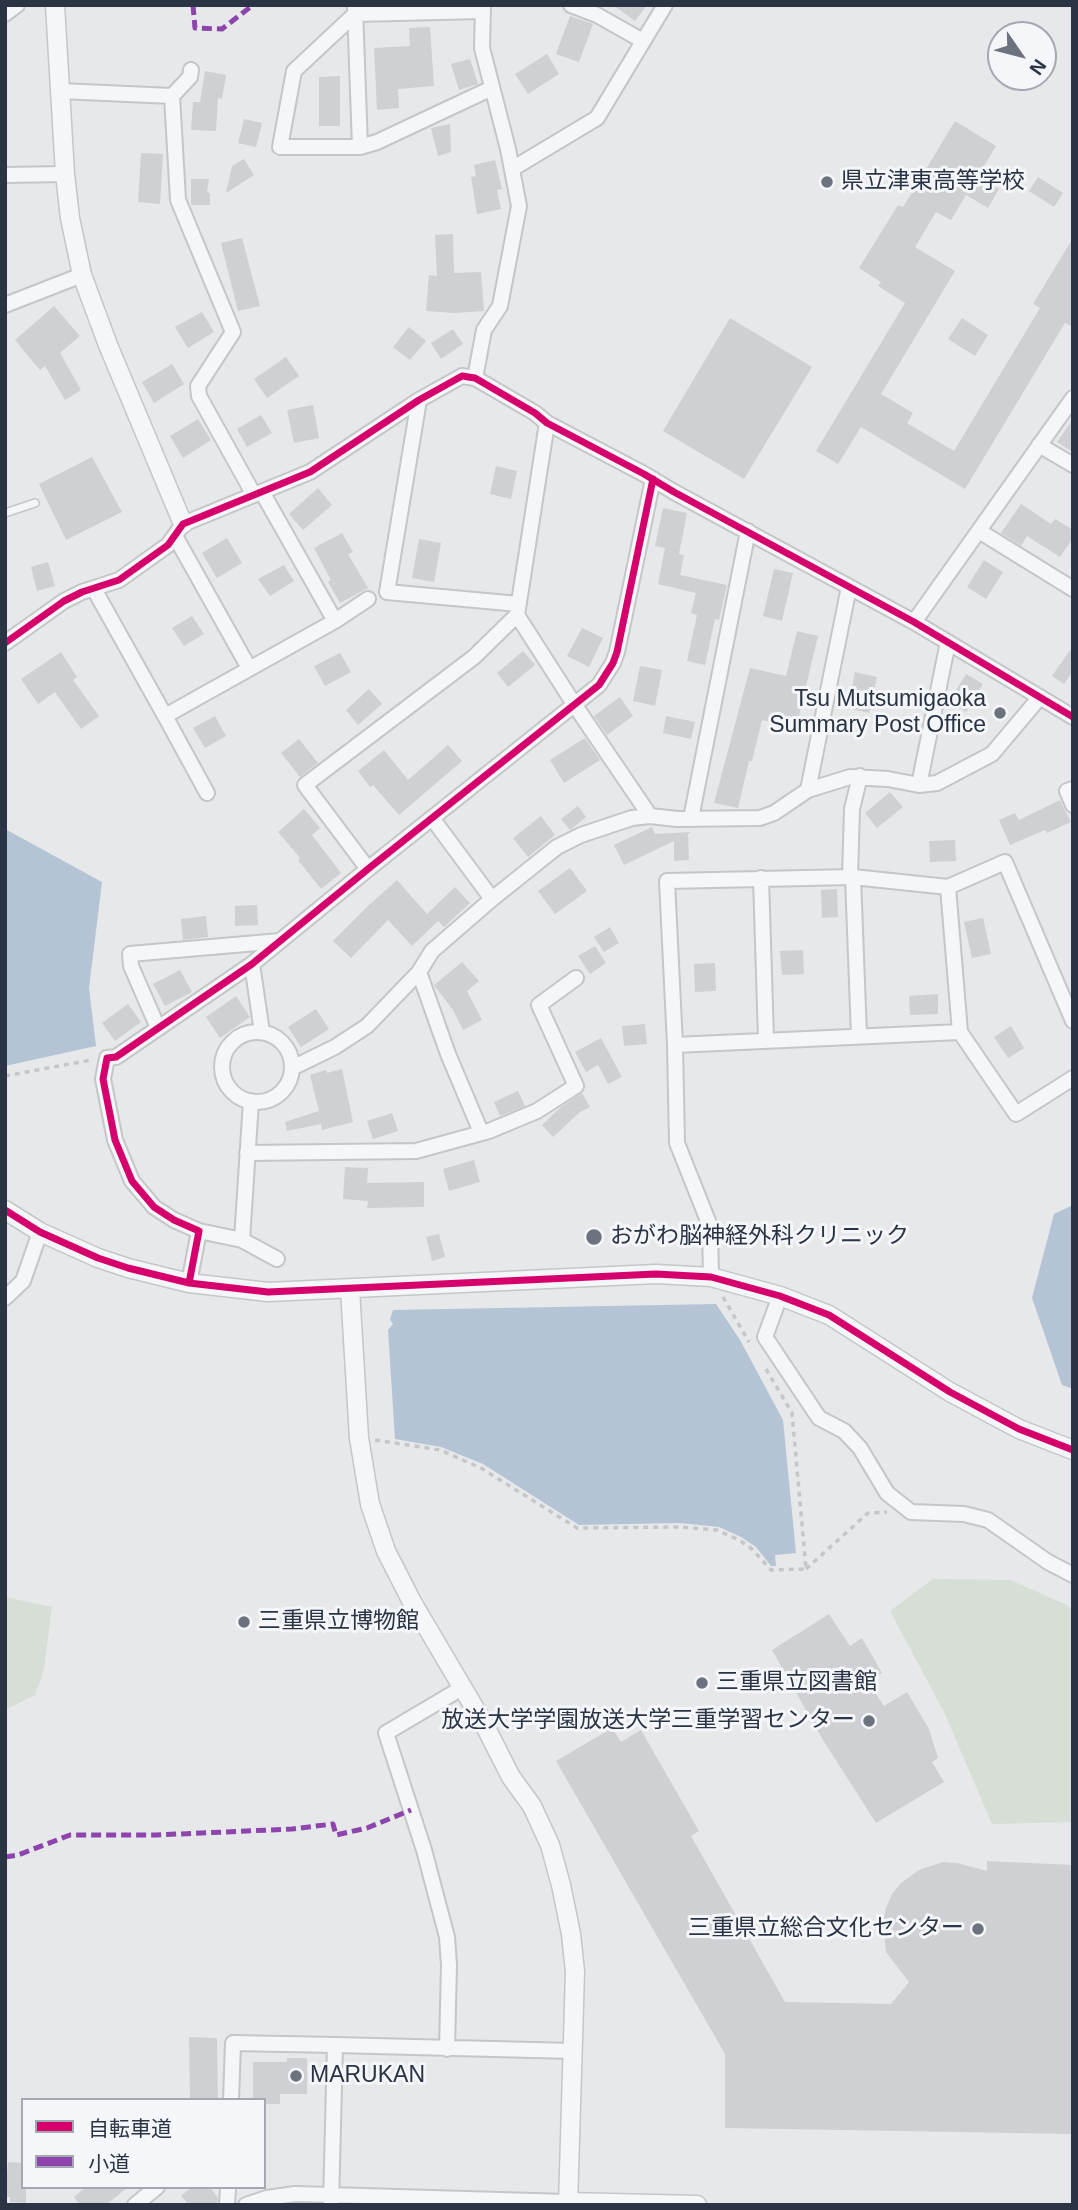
<!DOCTYPE html>
<html>
<head>
<meta charset="utf-8">
<style>
	body { margin:0 }
	#map { position:relative; width:1078px; height:2210px; overflow:hidden; background:#e6e8ea; font-family:Helvetica,"Noto Sans JP",sans-serif }
	canvas { display:block }
	.frame { position:absolute; inset:0; border:7px solid #2b3445; pointer-events:none }
	.legend { position:absolute; left:21px; top:2098px; width:245px; height:91px; box-sizing:border-box; background:#f4f6f9; border:2px solid #a4a8b1; margin:0; padding:9px 12px; list-style:none; font-size:21px; color:#2b3445 }
	.legend li { display:flex; align-items:center; gap:14px; height:35px }
	.legend b { width:35px; border:2px solid #a4a8b1 }
	.north { position:absolute; left:987px; top:21px; width:70px; height:70px; box-sizing:border-box; background:#f4f6f9; border:2px solid #a4a8b1; border-radius:50%; rotate:125deg; font-size:19px; font-weight:700; line-height:28px; text-align:center; color:#2b3445 }
	.north::after { content:''; display:block; margin:auto; width:24px; height:32px; background:#6c737f; clip-path:polygon(50% 0,100% 100%,50% 72%,0 100%) }
</style>
</head>
<body>
<div id="map">
<canvas width="1078" height="2210"></canvas>
<div class="frame"></div>
<ul class="legend">
<li><b style="height:9px;background:#d6006c"></b>自転車道</li>
<li><b style="height:9px;background:#8e44ad"></b>小道</li>
</ul>
<div class="north">N</div>
</div>
<script>
const ctx = document.querySelector('canvas').getContext('2d');
ctx.lineJoin = 'round';
function paint(path, color) {
  ctx.fillStyle = color;
  ctx.fill(path, 'evenodd');
}
function poly(rows) {
  const path = new Path2D();
  for (const r of rows) {
    if (r.length === 3) {
      path.moveTo(r[0] + r[2], r[1]);
      path.arc(r[0], r[1], r[2], 0, 2 * Math.PI);
      continue;
    }
    path.moveTo(r[0], r[1]);
    for (let i = 2; i < r.length; i += 2) path.lineTo(r[i], r[i + 1]);
  }
  return path;
}
function stroke(path, color, width, dash) {
  ctx.strokeStyle = color;
  ctx.lineWidth = width;
  ctx.lineCap = dash ? 'butt' : 'round';
  ctx.setLineDash(dash || []);
  ctx.stroke(path);
}
function label(font, color, halo, rows, align = 'center') {
  ctx.font = font + ' Helvetica,"Noto Sans JP",sans-serif';
  ctx.lineWidth = 6;
  ctx.setLineDash([]);
  ctx.textBaseline = 'middle';
  ctx.strokeStyle = halo;
  ctx.fillStyle = color;
  for (const [text, x, y, turn = 0] of rows) {
    ctx.save();
    ctx.translate(x, y);
    ctx.rotate((+turn || 0) * Math.PI / 180);
    ctx.textAlign = isNaN(turn) ? turn : align;
    if (halo) ctx.strokeText(text, 0, 0);
    ctx.fillText(text, 0, 0);
    ctx.restore();
  }
}
paint(poly([
	[933,1579,1010,1580,1067,1605,1073,1611,1073,1822,992,1824,944,1712,890,1611],
	[5,1597,52,1607,44,1669,35,1695,5,1710]
]), '#d6ded6');
paint(poly([
	[5,829,102,882,89,988,96,1046,5,1066],
	[1073,1205,1073,1389,1062,1385,1032,1298,1054,1214],
	[716,1304,740,1340,783,1420,796,1553,775,1555,776,1566,771,1566,756,1547,741,1537,719,1527,680,1523,579,1525,483,1464,441,1447,395,1439,388,1330,393,1324,390,1319,393,1310]
]), '#b4c4d5');
paint(poly([
	[613,5,647,5,635,21],
	[570,16,593,24,579,62,556,54],
	[430,27,434,86,398,89,399,108,377,110,374,48,410,46,409,28],
	[547,54,559,74,528,94,515,74],
	[470,59,478,84,459,90,451,64],
	[205,71,226,75,222,99,218,98,216,131,191,130,193,102,200,102],
	[340,76,340,126,319,126,319,77],
	[244,119,262,123,256,147,238,143],
	[955,121,996,146,978,176,999,189,988,208,966,195,951,220,936,212,915,247,955,271,881,394,913,413,907,423,954,451,1040,308,1033,304,1073,238,1073,327,1065,323,965,489,861,427,838,464,816,451,905,303,878,286,881,282,859,268,898,205,903,207],
	[450,124,451,152,438,156,431,128],
	[141,153,163,154,160,204,138,202],
	[244,159,254,175,226,193,232,166],
	[495,160,502,189,497,190,501,209,477,214,471,177,476,176,474,165],
	[1038,177,1063,193,1054,207,1029,191],
	[191,179,209,179,207,192,210,193,210,205,191,205],
	[453,234,454,273,481,272,484,311,454,313,426,311,429,275,437,276,435,235],
	[242,238,260,306,238,311,221,243],
	[54,306,80,336,60,353,81,390,65,400,45,366,40,370,15,340],
	[202,312,214,332,188,348,175,327],
	[730,318,812,367,744,479,663,431],
	[962,318,988,335,975,356,948,339],
	[409,327,426,341,410,360,393,347],
	[453,329,463,344,441,359,431,343],
	[286,357,299,376,267,398,254,379],
	[172,364,184,384,154,403,142,382],
	[313,405,319,438,294,443,287,410],
	[261,415,272,433,247,447,237,429],
	[198,419,211,440,183,458,170,436],
	[1073,419,1073,452,1057,442],
	[92,457,122,512,66,540,39,484],
	[496,466,517,471,511,499,490,494],
	[318,488,332,505,303,530,289,514],
	[1021,504,1051,524,1055,519,1073,530,1073,538,1060,557,1027,536,1021,546,1001,533],
	[663,508,687,513,679,554,684,555,680,575,727,585,719,620,715,619,705,665,687,661,697,615,691,613,696,593,658,584,665,548,655,546],
	[342,533,353,552,348,554,368,588,340,603,328,582,331,580,314,548],
	[227,538,242,563,217,578,202,553],
	[419,539,441,543,434,582,412,578],
	[984,560,1003,572,986,599,967,587],
	[48,562,55,586,37,591,31,567],
	[284,565,294,581,270,596,258,579],
	[774,569,793,573,782,621,763,616],
	[192,616,204,634,184,646,172,628],
	[582,628,603,638,589,667,567,656],
	[797,631,818,636,796,728,762,720,752,761,749,761,738,808,714,803,750,668,786,676],
	[1073,646,1073,671,1064,684,1052,676],
	[523,651,535,665,508,687,497,673],
	[61,652,77,677,73,680,99,716,81,729,55,692,38,704,21,679],
	[340,653,351,672,325,686,314,666],
	[640,666,662,670,655,706,633,701],
	[855,672,877,677,869,713,848,708],
	[966,674,983,684,966,712,949,702],
	[369,689,382,704,358,725,346,710],
	[620,697,633,716,607,735,594,716],
	[215,716,226,736,205,748,193,728],
	[666,716,695,722,691,739,663,733],
	[585,738,600,760,564,783,550,760],
	[299,739,318,763,300,777,281,753],
	[448,745,462,761,399,815,373,785,370,787,358,771,384,750,408,780],
	[890,792,903,807,877,828,865,813],
	[1060,800,1071,822,1047,833,1045,830,1010,845,999,820,1015,813,1019,820],
	[578,806,586,817,570,830,561,819],
	[304,809,320,828,312,835,341,873,321,889,298,860,300,858,278,832],
	[541,816,555,835,528,857,513,838],
	[652,827,655,834,691,832,688,834,689,860,674,861,674,841,624,865,614,845],
	[955,840,956,861,930,862,929,841],
	[570,868,587,891,555,914,538,891],
	[397,880,427,914,455,887,470,903,444,927,438,921,412,946,388,920,351,958,333,941,368,906],
	[837,889,838,917,822,918,821,890],
	[257,905,258,925,235,926,235,906],
	[206,916,208,937,183,940,181,919],
	[983,918,991,954,972,958,964,922],
	[610,927,619,943,604,952,594,937],
	[595,946,606,963,590,974,578,956],
	[803,950,804,974,782,975,780,951],
	[462,962,479,981,467,991,482,1020,463,1030,453,1010,434,985],
	[715,963,716,991,695,992,694,964],
	[180,970,192,992,165,1006,153,984],
	[938,994,938,1014,910,1015,909,996],
	[236,996,250,1017,220,1038,206,1017],
	[128,1004,141,1022,115,1041,102,1023],
	[316,1009,329,1029,301,1047,288,1027],
	[645,1024,647,1044,624,1046,622,1026],
	[1011,1026,1024,1048,1008,1058,994,1037],
	[601,1038,622,1077,608,1084,598,1065,586,1072,575,1052],
	[342,1069,353,1122,322,1130,321,1124,287,1131,285,1122,319,1111,310,1075,326,1070,327,1073],
	[518,1091,525,1106,500,1116,494,1102],
	[582,1093,590,1107,580,1112,553,1137,542,1125,561,1107],
	[392,1113,398,1131,373,1139,367,1121],
	[474,1160,480,1182,449,1191,443,1169],
	[345,1167,368,1168,367,1183,424,1182,424,1207,367,1208,368,1201,343,1199],
	[439,1234,445,1257,432,1261,426,1237],
	[829,1614,850,1646,862,1638,882,1673,868,1682,884,1706,907,1692,929,1729,938,1758,932,1762,944,1782,876,1823,823,1740,772,1650],
	[612,1728,621,1742,641,1730,699,1831,691,1836,785,2002,891,2004,909,1982,886,1952,883,1922,886,1908,892,1894,901,1883,919,1870,943,1862,957,1863,987,1871,987,1861,1073,1865,1073,2134,725,2128,725,2054,556,1761],
	[189,2037,217,2038,218,2100,190,2100],
	[287,2058,307,2058,307,2094,280,2094,280,2104,264,2104,264,2100,253,2100,253,2062,287,2062],
	[8,2162,23,2163,23,2187,26,2187,26,2203,10,2202,10,2197,5,2197],
	[86,2187,128,2187,106,2205,80,2205,74,2197],
	[192,2187,210,2187,218,2198,217,2205,189,2205,181,2196]
]), '#ced0d3');
const service = poly([
	[5,513,35,503]
]);
const minor = poly([
	[571,5,597,15,643,41],
	[355,8,360,147],
	[483,11,355,14,294,71,280,147,360,147,377,142,492,88],
	[5,14,17,5],
	[60,91,172,96,178,200,233,332,198,386,199,396,254,495],
	[172,96,190,77,191,70],
	[512,169,597,118,665,5],
	[5,175,65,174],
	[5,305,82,275],
	[475,378,484,330,500,306,519,206,508,149,482,48,483,5],
	[419,400,387,592,519,604],
	[1039,445,1073,465],
	[262,492,335,621],
	[979,531,1073,589],
	[175,536,249,668],
	[94,589,165,716,335,621,368,599],
	[517,615,574,704,650,816],
	[914,622,1073,398],
	[5,643,64,601,82,592,119,580,168,545,183,524,310,472,419,400,462,376,475,378,535,413,547,423,644,474,674,492,914,622,1073,717],
	[165,716,207,793],
	[919,785,948,642],
	[1073,789,1067,791,1073,805],
	[808,790,849,587],
	[432,818,492,899],
	[691,818,748,531],
	[368,869,305,785,474,657,517,615,547,423],
	[850,877,852,809,860,776],
	[853,877,859,1036],
	[761,878,766,1039],
	[948,887,960,1032],
	[252,964,262,1032],
	[419,972,448,1054,481,1132],
	[158,1028,131,966,130,954,280,941],
	[257,1067,35],
	[675,1045,960,1032,1016,1114,1073,1078],
	[292,1068,335,1047,367,1026,419,972,432,951,492,899,557,847,581,835,632,818,650,816,677,819,760,818,774,813,808,790,850,777,888,779,919,785,937,783,992,754,1040,697],
	[247,1153,416,1151,489,1131,537,1111,576,1086,539,1005,576,978],
	[199,1231,242,1240,277,1259],
	[242,1240,251,1101],
	[711,1277,710,1226,677,1143,675,1045,667,881,853,877,948,887,1005,862,1073,1021],
	[189,1283,199,1231,174,1220,154,1207,132,1181,115,1140,103,1079,107,1058,116,1057,252,964,368,869,599,685,613,663,617,652,653,479],
	[780,1296,765,1337,819,1418,844,1431,860,1448,887,1493,911,1512,964,1514,988,1520,1048,1562,1073,1575],
	[5,1298,23,1281,40,1232],
	[447,2049,449,1965,447,1937,424,1850,386,1733,462,1688],
	[231,2100,233,2043,335,2045],
	[135,2205,157,2187],
	[227,2205,228,2187],
	[246,2205,267,2198,295,2194,568,2202],
	[331,2205,335,2045,573,2051]
]);
const tertiary = poly([
	[55,5,65,174,70,218,82,275,108,345,183,524],
	[5,1210,40,1232,98,1258,128,1268,189,1283,268,1292,656,1274,711,1277,780,1296,829,1315,950,1392,1019,1429,1073,1450],
	[350,1289,359,1438,370,1504,386,1551,412,1602,484,1724,511,1777,532,1806,550,1845,561,1885,571,1934,575,1972,568,2205],
	[568,2202,697,2205]
]);
stroke(service, '#c4c6c8', 10);
stroke(minor, '#c4c6c8', 18);
stroke(tertiary, '#c4c6c8', 21);
stroke(poly([
	[5,1076,91,1060],
	[723,1297,749,1342],
	[375,1440,440,1450,481,1468,577,1528,679,1527,717,1530,739,1540,752,1549,771,1570,806,1569,792,1413,766,1369],
	[806,1569,868,1513,887,1512]
]), '#c5c6ca', 3.5, [5, 5]);
stroke(service, '#f5f6f7', 7);
stroke(minor, '#f5f6f7', 14);
stroke(tertiary, '#f5f6f7', 18);
stroke(poly([
	[193,5,195,28,222,29,253,5],
	[5,1857,18,1855,70,1835,156,1835,292,1829,333,1824,336,1835,367,1828,411,1810]
]), '#8e44ad', 5, [10, 5]);
stroke(poly([
	[5,643,64,601,82,592,119,580,168,545,183,524,310,472,419,400,462,376,475,378,535,413,547,423,644,474,674,492,914,622,1073,717],
	[5,1210,40,1232,98,1258,128,1268,189,1283,268,1292,656,1274,711,1277,780,1296,829,1315,950,1392,1019,1429,1073,1450],
	[189,1283,199,1231,174,1220,154,1207,132,1181,115,1140,103,1079,107,1058,116,1057,252,964,368,869,599,685,613,663,617,652,653,479]
]), '#d6006c', 7);
for (const [x, y, r, color] of [
	[827,182,7,"#6c737f"],
	[1000,713,7,"#6c737f"],
	[594,1237,9,"#6c737f"],
	[244,1622,7,"#6c737f"],
	[702,1683,7,"#6c737f"],
	[869,1721,7,"#6c737f"],
	[978,1929,7,"#6c737f"],
	[296,2076,7,"#6c737f"]
]) {
  const dot = new Path2D();
  dot.arc(x, y, r, 0, 2 * Math.PI);
  ctx.fillStyle = color;
  ctx.fill(dot);
  stroke(dot, '#f4f6f9', 2.5);
}
label('23px', '#2b3445', '#f4f6f9', [
	["県立津東高等学校",841,182],
	["Tsu Mutsumigaoka",986,700,"right"],
	["Summary Post Office",986,726,"right"],
	["おがわ脳神経外科クリニック",610,1237],
	["三重県立博物館",258,1622],
	["三重県立図書館",716,1683],
	["放送大学学園放送大学三重学習センター",855,1721,"right"],
	["三重県立総合文化センター",964,1929,"right"],
	["MARUKAN",310,2076]
], 'left');
</script>
</body>
</html>
